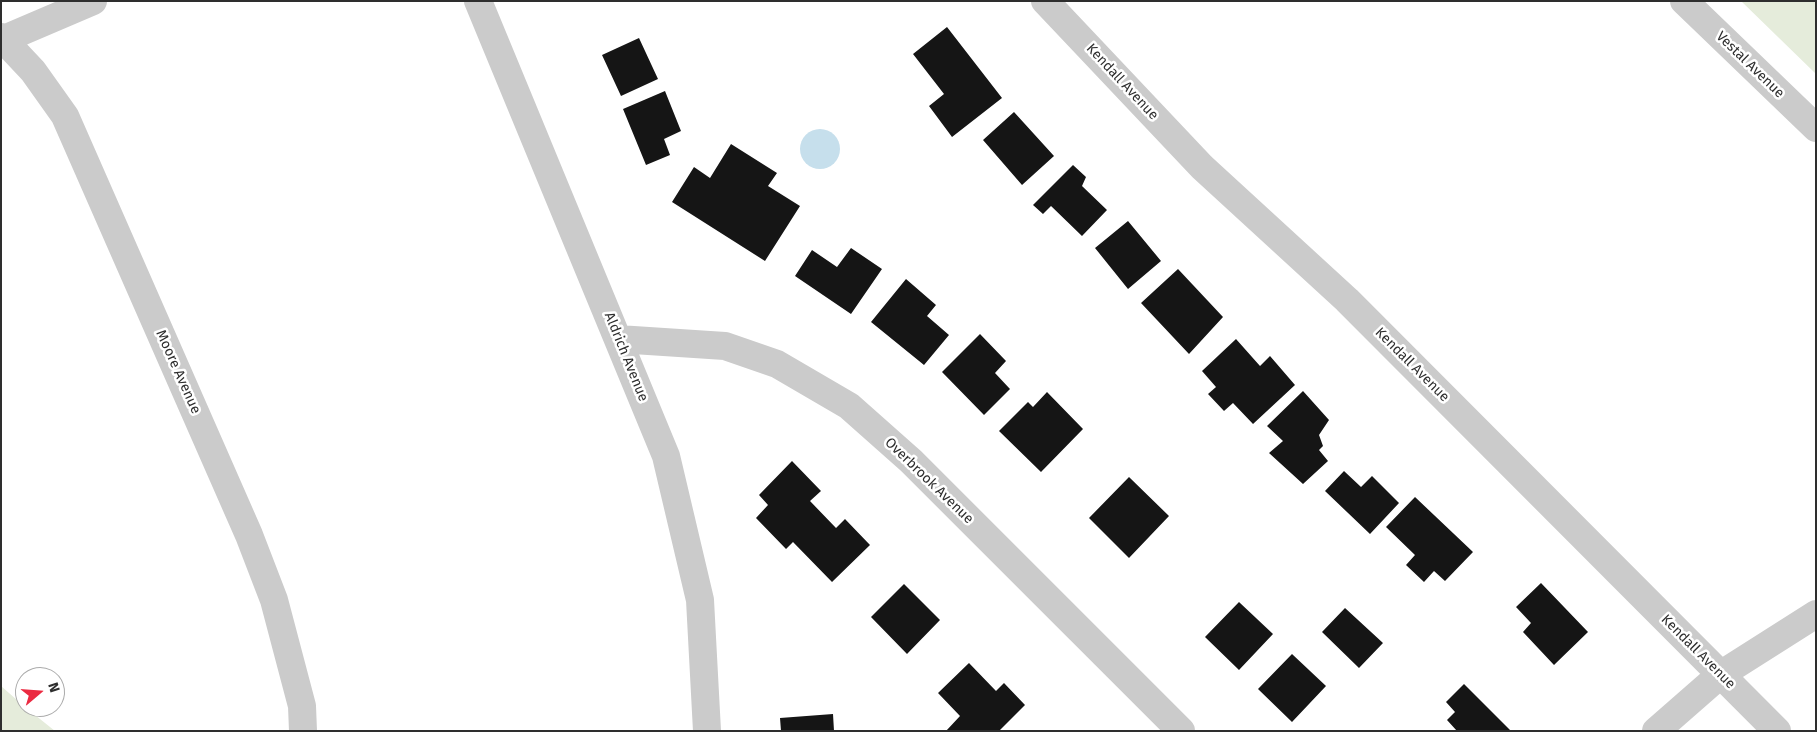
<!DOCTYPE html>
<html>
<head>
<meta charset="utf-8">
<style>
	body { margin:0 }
	#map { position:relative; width:1817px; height:732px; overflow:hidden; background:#fff; font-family:"Fira Sans",sans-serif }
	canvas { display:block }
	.frame { position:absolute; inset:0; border:2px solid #2e2e2e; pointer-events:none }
	.north { position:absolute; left:15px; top:667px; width:50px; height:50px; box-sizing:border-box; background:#fff; border:1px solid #ababab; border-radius:50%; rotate:72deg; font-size:14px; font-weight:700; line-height:20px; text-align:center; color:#2e2e2e }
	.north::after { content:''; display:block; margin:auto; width:18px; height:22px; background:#eb2a41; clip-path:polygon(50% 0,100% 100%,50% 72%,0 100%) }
</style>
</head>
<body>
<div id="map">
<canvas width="1817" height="732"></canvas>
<div class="frame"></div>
<div class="north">N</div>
</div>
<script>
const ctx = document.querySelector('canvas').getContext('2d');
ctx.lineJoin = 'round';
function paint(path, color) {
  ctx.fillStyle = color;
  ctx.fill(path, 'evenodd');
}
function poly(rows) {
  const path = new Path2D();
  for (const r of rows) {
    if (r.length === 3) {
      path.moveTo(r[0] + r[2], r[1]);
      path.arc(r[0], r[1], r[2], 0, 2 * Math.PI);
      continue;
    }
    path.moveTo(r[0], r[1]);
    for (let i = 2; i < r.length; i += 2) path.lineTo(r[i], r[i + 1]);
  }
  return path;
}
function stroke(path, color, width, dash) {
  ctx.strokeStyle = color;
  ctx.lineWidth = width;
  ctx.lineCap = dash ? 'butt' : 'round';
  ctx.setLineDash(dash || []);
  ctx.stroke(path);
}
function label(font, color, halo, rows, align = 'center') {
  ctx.font = font + ' "Fira Sans",sans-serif';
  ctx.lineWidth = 5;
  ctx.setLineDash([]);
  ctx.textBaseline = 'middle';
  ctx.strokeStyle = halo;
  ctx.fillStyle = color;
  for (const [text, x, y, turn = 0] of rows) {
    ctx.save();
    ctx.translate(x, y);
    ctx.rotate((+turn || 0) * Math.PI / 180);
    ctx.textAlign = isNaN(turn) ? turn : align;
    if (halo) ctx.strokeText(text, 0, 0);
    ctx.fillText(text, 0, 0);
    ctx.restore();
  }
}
paint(poly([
	[1741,1,1816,1,1816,74],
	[1,686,25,707,55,731,1,731]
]), '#e5ecdb');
paint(poly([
	[820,149,20]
]), '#c6dfec');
paint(poly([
	[947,27,1002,98,952,137,929,106,944,94,913,54],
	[639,38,658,79,621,96,602,55],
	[665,91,681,131,664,139,670,155,646,165,623,109],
	[1014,112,1054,156,1022,185,983,140],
	[731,144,777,173,768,186,800,206,765,261,672,202,694,167,710,178],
	[1073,165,1086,177,1082,186,1107,210,1082,236,1051,206,1043,214,1033,205],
	[1128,221,1161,261,1128,289,1095,248],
	[851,248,882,269,851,314,795,276,812,250,837,267],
	[1178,269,1223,317,1189,354,1141,303],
	[906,279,936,305,927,316,949,335,924,365,871,322],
	[980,334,1006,361,995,373,1010,389,984,415,942,372],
	[1236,339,1260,366,1270,356,1295,385,1253,424,1233,403,1224,411,1208,394,1216,387,1202,371],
	[1303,391,1329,420,1319,435,1323,446,1319,450,1328,461,1303,484,1269,453,1283,441,1267,426],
	[1047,392,1083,429,1041,472,999,431,1028,402,1033,407],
	[792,461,821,491,810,501,836,528,845,519,870,545,832,582,793,542,786,549,756,518,768,505,759,495],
	[1344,471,1361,487,1372,476,1399,503,1370,534,1325,491],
	[1129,477,1169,516,1129,558,1089,518],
	[1415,497,1473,552,1445,581,1434,571,1424,582,1406,565,1415,555,1386,527],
	[1541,583,1588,632,1554,665,1523,632,1531,623,1516,607],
	[904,584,940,620,907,654,871,617],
	[1239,602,1273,634,1239,670,1205,637],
	[1345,608,1383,643,1359,668,1322,632],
	[1292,654,1326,686,1292,722,1258,689],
	[969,663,996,691,1004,683,1025,705,999,731,946,731,960,716,938,693],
	[1464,684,1511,731,1457,731,1447,720,1455,712,1446,702],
	[833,714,834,731,781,731,780,718]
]), '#151515');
stroke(poly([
	[478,1,666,456,700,600,707,731],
	[1045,1,1202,167,1347,300,1777,731],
	[1684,1,1816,128],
	[1,37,33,71,65,116,249,535,274,600,302,706,303,731],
	[4,39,93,1],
	[618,339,725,346,777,364,849,406,911,461,1181,731],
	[1656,731,1720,675,1816,614]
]), '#cbcbcb', 28);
label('14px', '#2e2e2e', '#fff', [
	["Vestal Avenue",1750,65,44],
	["Kendall Avenue",1122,82,47],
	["Aldrich Avenue",626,357,68],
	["Kendall Avenue",1412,365,45],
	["Moore Avenue",178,372,66],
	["Overbrook Avenue",929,481,44],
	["Kendall Avenue",1698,652,45]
]);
</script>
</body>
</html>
